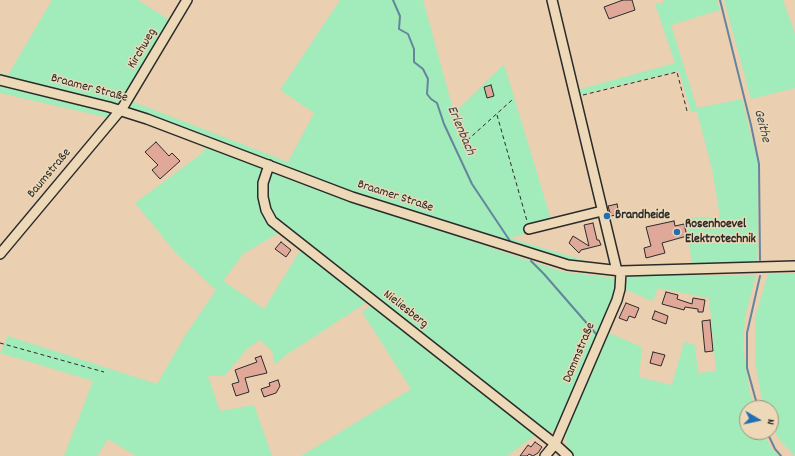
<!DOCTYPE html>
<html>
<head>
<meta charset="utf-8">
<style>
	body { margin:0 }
	#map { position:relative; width:795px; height:456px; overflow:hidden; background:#eacfb1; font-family:Dekko,sans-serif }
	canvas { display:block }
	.north { position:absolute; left:739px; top:400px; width:40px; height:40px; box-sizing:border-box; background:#edd9b7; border:1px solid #9f937f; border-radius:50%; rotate:99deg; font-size:11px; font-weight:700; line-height:16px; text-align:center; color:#2b2b2b }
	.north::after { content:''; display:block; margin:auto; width:14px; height:18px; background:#1f6fb2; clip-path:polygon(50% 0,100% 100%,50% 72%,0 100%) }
</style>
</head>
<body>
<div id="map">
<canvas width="795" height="456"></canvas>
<div class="north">N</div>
</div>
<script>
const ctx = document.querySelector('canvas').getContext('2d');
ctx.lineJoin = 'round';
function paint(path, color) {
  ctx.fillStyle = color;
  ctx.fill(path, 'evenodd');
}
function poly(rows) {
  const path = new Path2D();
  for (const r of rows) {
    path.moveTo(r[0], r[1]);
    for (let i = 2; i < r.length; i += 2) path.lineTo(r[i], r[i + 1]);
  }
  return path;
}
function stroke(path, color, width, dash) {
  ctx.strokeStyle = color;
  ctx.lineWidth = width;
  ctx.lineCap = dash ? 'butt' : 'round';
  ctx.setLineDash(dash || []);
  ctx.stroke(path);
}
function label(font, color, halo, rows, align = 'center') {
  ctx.font = font + ' Dekko,sans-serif';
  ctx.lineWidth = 3;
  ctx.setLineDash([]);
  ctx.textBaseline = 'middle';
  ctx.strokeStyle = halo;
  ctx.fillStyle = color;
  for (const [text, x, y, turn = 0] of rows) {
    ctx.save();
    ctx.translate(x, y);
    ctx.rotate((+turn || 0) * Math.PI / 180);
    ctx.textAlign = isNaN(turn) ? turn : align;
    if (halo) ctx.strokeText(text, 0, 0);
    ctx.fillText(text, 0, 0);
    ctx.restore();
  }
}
paint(poly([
	[52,0,138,0,171,21,109,118,0,93,0,73,8,75],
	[340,0,423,0,454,113,504,64,553,226,510,238,600,265,594,266,546,256,330,184,128,108,131,101,288,162,314,113,280,90],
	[663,0,717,0,720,10,671,25,697,108,742,99,758,164,757,261,692,266,686,217,720,217,712,169,697,112,691,112,679,71,579,95,577,90,675,63,655,4,663,3],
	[724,0,783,0,795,34,795,88,751,99],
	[209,145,351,200,536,263,564,272,616,278,613,300,558,429,548,434,537,434,507,456,301,456,411,389,362,312,372,305,274,220,260,198,280,232,243,254,223,281,264,309,301,249,366,303,286,355,275,365,272,351,260,340,248,348,224,376,208,376,220,411,254,405,272,456,136,456,108,439,97,456,64,456,93,381,0,353,8,336,157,384,186,334,216,290,176,253,135,203,201,154],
	[795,273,795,456,778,438,771,422,771,408,765,408,762,400,755,362,755,318,768,274],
	[626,275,756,275,745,317,743,348,750,394,755,408,747,408,747,432,764,432,770,446,778,456,574,456,567,450,565,432,609,333,642,347,639,377,672,385,684,342,695,345,698,373,716,371,709,298,658,288,653,301,624,289]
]), '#a2ebba');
stroke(poly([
	[393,0,400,16,399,29,408,34,414,49,414,62,423,69,428,79,427,94,431,99,437,103,444,124,472,184,512,244],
	[720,0,751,125,759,164,760,260],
	[531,261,544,274,597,335],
	[758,408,747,368,747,333,760,276],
	[767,432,775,449,781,456]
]), '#64869d', 2);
const building = poly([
	[623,0,632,0,635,10,609,19,604,7,623,0],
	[491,85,494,96,487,98,484,87,491,85],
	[156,142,169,156,172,153,180,161,160,179,152,170,158,165,145,152,156,142],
	[617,204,619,214,611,216,608,206,617,204],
	[674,221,675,226,684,224,687,236,662,243,665,253,646,258,644,248,651,246,646,227,674,221],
	[593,223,597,240,599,240,601,245,581,250,579,253,569,243,573,236,589,246,584,225,593,223],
	[281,242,291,250,286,257,275,249,281,242],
	[666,292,678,295,677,299,692,304,693,298,705,300,703,312,698,312,698,309,685,307,684,310,662,304,666,292],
	[626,303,639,308,635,318,629,316,627,321,619,318,626,303],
	[655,311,668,316,666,324,652,319,655,311],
	[710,320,713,351,705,352,702,321,710,320],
	[653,352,665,355,661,366,650,363,653,352],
	[261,356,267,373,245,378,249,392,236,396,232,384,239,382,235,370,257,362,255,358,261,356],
	[278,380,280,386,276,393,264,397,261,389,270,386,269,383,278,380],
	[535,442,542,447,538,453,533,456,529,454,527,456,520,456,528,445,531,447,535,442]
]);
paint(building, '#e0a899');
stroke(building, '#2b2b2b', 1);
const minor = poly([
	[552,0,617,271],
	[0,80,109,107,147,119,352,197,568,265,621,271,795,266],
	[269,165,263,183,263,197,266,210,272,221,555,444,568,456],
	[529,229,602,211],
	[0,254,123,107,187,0],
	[545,456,555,444,617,300,620,289,621,271]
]);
stroke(minor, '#2b2b2b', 12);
stroke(poly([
	[583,95,677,72,687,111],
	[497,115,527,221],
	[462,145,512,100],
	[0,343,104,372]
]), '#2b2b2b', 1, [4, 3]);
stroke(minor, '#edd9b7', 9);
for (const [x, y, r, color] of [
	[607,216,4,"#1f6fb2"],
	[677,232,4,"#1f6fb2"]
]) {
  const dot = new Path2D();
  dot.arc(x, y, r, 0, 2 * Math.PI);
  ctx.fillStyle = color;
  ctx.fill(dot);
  stroke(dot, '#edd9b7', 1.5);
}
label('13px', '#2b2b2b', '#edd9b7', [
	["Kirchweg",143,49,-59],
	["Braamer Straße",89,89,15],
	["Baumstraße",50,174,-50],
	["Braamer Straße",395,197,18],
	["Nieliesberg",405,310,38],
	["Dammstraße",580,353,-67]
]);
label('bold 13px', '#2b2b2b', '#edd9b7', [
	["Brandheide",615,216],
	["Rosenhoevel",685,225],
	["Elektrotechnik",685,240]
], 'left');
label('italic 14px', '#3e4951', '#edd9b7', [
	["Geithe",761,126,76],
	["Erlenbach",460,131,67]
]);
</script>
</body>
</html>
